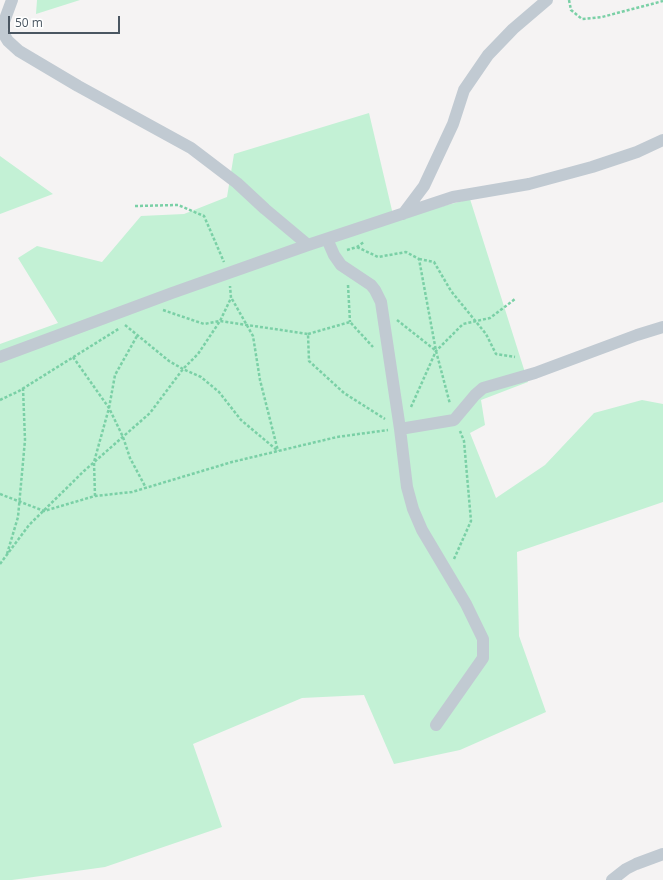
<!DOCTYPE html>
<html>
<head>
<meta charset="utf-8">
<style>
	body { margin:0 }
	#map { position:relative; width:663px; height:880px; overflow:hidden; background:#f5f3f3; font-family:"Open Sans",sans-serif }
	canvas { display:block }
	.scale { position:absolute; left:8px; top:16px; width:112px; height:18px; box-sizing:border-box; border:2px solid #4a5661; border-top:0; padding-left:5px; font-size:12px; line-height:14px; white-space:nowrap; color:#4a5661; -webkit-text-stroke:3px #fff; paint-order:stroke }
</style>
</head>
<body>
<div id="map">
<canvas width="663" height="880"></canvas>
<div class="scale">50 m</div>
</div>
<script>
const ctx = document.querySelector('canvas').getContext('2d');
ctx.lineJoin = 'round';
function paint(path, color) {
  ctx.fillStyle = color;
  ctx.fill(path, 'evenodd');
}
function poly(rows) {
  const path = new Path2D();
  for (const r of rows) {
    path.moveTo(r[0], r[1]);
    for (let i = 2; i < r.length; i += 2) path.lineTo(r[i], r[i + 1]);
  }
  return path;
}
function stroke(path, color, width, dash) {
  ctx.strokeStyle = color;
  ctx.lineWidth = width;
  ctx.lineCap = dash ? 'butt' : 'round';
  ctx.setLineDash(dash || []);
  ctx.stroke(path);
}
paint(poly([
	[37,0,80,0,36,14],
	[369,113,394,219,470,199,528,382,481,400,485,425,470,433,496,498,545,465,594,413,642,400,663,404,663,502,517,552,519,636,546,712,460,750,394,764,364,695,302,698,193,744,222,827,105,867,12,880,0,880,0,344,58,323,18,258,37,246,102,262,141,216,184,214,227,197,234,154],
	[0,155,0,156,53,194,0,214]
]), '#c3f1d5');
stroke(poly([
	[569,0,571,10,582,19,602,17,663,1],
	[135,206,178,205,204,216,224,262],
	[357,247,378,257,406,252,419,259,436,351,450,404],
	[347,250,357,247,364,242],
	[419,259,434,262,451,291,486,334,496,354,515,357],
	[348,285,350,322],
	[232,299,253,336,260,380,278,451],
	[163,310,204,324,220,321,308,334,309,361,344,393,385,419],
	[397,320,435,350],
	[125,325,169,361,183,369,201,377,219,392,241,420,278,451],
	[308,334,350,322,373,347],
	[73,357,109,408,123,437,130,458,146,488],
	[0,400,19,391,120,328],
	[411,407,436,351,463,324,490,318,515,299],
	[0,494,44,511,95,496,132,492,232,462,337,437,388,430],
	[95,496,94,462,109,408,115,375,137,336],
	[7,554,18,517,25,440,23,388],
	[454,559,471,521,464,441,460,431],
	[0,564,29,525,84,471,150,413,183,369,198,354,220,321,231,298,230,286]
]), '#7ad0a6', 2.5, [3, 2]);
stroke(poly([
	[12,0,1,30,8,41,19,51,78,86,191,148,237,183,265,209,308,245],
	[403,214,424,186,453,124,464,90,488,55,513,29,547,0],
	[327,239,334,255,341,265,371,285,375,290,381,302,400,429,407,487,413,509,422,530,466,604,483,639,483,658,436,725],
	[0,357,172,293,308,245,453,197,529,184,592,167,637,152,663,140],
	[400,429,454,420,475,395,483,388,535,373,637,335,663,327],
	[612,880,626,869,636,864,663,854]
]), '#c1cad2', 12);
</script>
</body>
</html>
